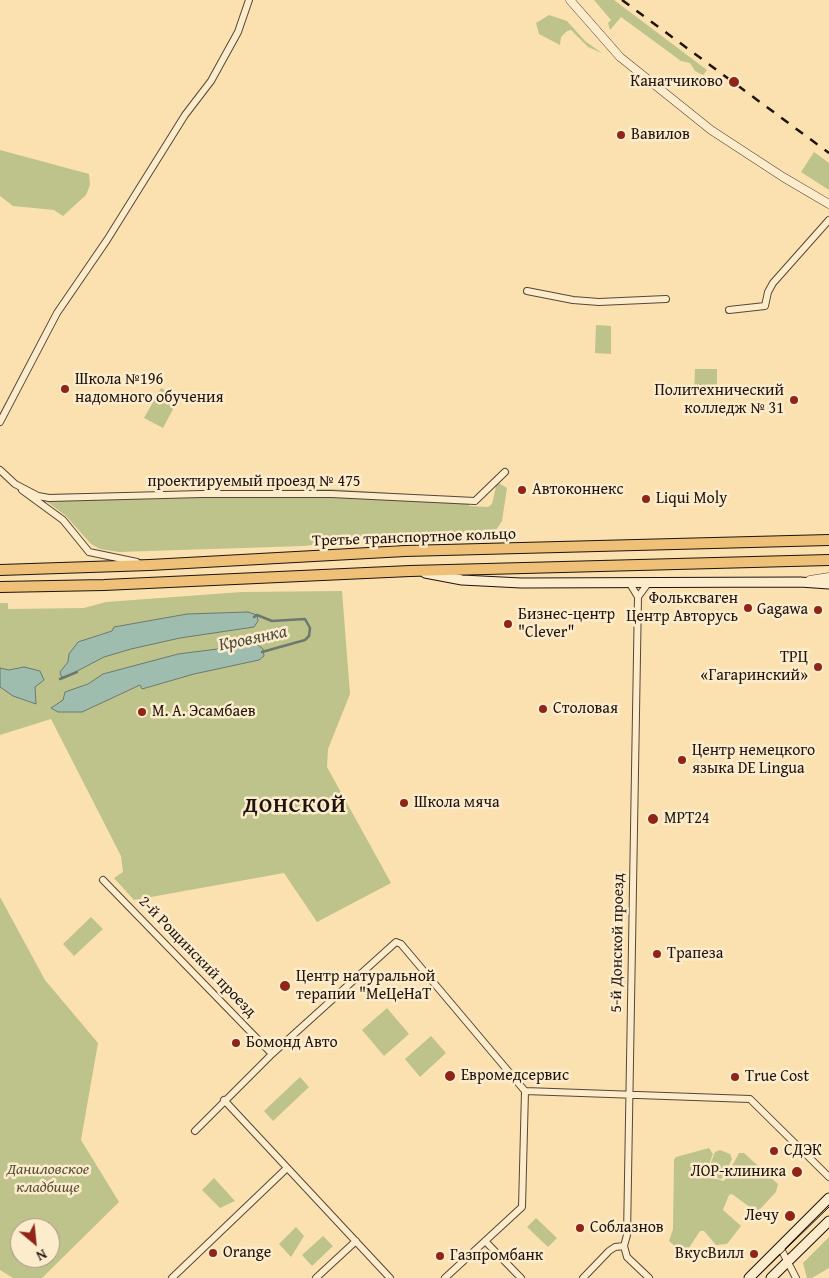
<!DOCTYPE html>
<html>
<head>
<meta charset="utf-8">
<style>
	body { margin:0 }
	#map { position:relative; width:829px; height:1278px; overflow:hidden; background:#fbe1b0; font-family:"Gentium Book Plus",serif }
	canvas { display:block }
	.north { position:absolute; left:10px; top:1218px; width:50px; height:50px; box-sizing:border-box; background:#fceccc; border:1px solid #a49580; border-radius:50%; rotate:152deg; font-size:14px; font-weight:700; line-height:20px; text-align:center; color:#1f130e }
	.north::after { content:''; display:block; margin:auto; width:18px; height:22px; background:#8f2418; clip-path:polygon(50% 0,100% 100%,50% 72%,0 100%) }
</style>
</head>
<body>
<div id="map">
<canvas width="829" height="1278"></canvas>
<div class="north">N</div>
</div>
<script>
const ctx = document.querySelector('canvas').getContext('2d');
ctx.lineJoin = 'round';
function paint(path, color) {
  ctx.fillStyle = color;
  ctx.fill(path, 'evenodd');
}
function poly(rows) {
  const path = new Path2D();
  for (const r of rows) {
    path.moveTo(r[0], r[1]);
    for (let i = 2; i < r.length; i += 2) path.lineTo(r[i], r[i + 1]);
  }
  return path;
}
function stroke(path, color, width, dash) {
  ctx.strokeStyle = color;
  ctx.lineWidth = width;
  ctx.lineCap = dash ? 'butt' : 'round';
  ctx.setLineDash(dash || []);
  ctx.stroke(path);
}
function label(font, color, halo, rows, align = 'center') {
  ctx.font = font + ' "Gentium Book Plus",serif';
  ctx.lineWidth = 5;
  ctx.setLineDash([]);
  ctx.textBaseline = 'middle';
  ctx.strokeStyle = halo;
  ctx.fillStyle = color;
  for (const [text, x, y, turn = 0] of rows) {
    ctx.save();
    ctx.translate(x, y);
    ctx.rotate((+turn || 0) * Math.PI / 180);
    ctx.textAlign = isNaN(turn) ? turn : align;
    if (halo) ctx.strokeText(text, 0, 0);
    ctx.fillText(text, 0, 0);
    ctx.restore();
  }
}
paint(poly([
	[594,0,614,0,707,70,703,75,695,71,690,63,681,61,621,17,610,30,608,23,611,20],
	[549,15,567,21,585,41,602,53,588,47,571,30,567,31,561,37,560,45,539,34,536,23],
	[0,150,89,174,90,185,86,195,63,216,54,210,13,206,0,196],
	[814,152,829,163,829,190,801,172],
	[596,325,611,326,611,354,595,353],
	[695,369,717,369,717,393,694,393],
	[161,388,179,398,163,428,144,418],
	[497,482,507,488,502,521,494,533,364,538,304,546,119,552,100,549,91,544,66,516,37,494,331,489,470,498,469,506,488,507,492,504],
	[342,591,350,694,328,749,327,767,391,883,317,922,284,873,134,900,114,878,123,872,121,856,51,719,0,735,0,603,8,603,8,609,84,608,106,602,242,592],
	[0,897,45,980,98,1043,81,1140,119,1202,42,1278,13,1278,0,1270],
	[20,1228,50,1228,50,1258,20,1258],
	[91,917,103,929,74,956,63,944],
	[387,1008,409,1034,384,1056,362,1030],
	[431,1036,446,1053,420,1077,405,1059],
	[300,1077,309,1087,273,1121,264,1111],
	[709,1148,713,1154,707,1169,709,1177,724,1181,739,1153,744,1153,778,1184,776,1192,750,1220,748,1216,751,1208,732,1194,729,1195,723,1210,741,1226,727,1244,716,1245,704,1231,700,1231,689,1248,697,1258,690,1260,669,1241,673,1229,674,1160,676,1157],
	[720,1150,730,1154,732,1159,723,1178,720,1179,709,1174,708,1170,715,1152],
	[214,1178,235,1201,220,1208,202,1190],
	[536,1218,557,1238,548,1247,527,1227],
	[296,1227,304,1236,291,1257,279,1244],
	[323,1236,333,1246,312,1266,302,1255],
	[829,1237,829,1268,812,1278,807,1278,803,1263]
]), '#bec38b');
const water = poly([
	[248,612,257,615,258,621,254,627,180,638,131,649,104,657,64,678,61,676,60,672,68,662,69,654,78,642,112,631,114,627,187,614,248,612],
	[257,644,263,649,264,656,259,660,194,674,142,689,140,685,82,712,58,712,51,708,63,700,65,692,88,684,103,674,178,654,257,644],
	[24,667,40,671,44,680,35,687,36,704,13,696,0,687,0,668,9,670,24,667]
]);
paint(water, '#9fbdaf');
stroke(water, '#6c796f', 1);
stroke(poly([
	[254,617,257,615,272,621,305,619,310,628,309,636,305,640,262,652],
	[60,679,77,672]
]), '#6c796f', 2.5);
const minor = poly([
	[527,291,573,300,599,302,666,299],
	[729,310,765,306,768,292,773,283,829,220],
	[0,422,57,313,107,240,185,115,211,81,238,32,249,0],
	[0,470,15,484,38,496,49,498,202,494,331,494,475,501,505,472],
	[22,490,63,520,89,552,137,562],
	[629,582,638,597,627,1235,624,1246,627,1257,649,1278],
	[638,597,649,582],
	[103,880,272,1054],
	[224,1100,390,1278],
	[195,1131,272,1054,396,942,401,944,525,1091,750,1099,829,1177],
	[485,1241,521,1278],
	[780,1247,796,1278],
	[172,1278,287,1168],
	[316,1278,356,1241],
	[445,1278,522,1207,525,1091],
	[583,1278,609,1251,615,1247,624,1246]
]);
const tertiary = poly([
	[570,0,620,57,711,130,783,177,829,204],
	[810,580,829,577]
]);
const secondary = poly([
	[425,573,462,580,521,583,800,582,829,584],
	[749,1278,829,1198],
	[771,1278,829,1221]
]);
const primary = poly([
	[0,570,150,565,405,551,829,540],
	[0,587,104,585,410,571,829,560]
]);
stroke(minor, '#564636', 8);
stroke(tertiary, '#564636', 9);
stroke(secondary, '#1f130e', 11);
stroke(primary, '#1f130e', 12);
stroke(minor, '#fceccc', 6);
stroke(tertiary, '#fceccc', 8);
stroke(secondary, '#fceccc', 9);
stroke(primary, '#eec078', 10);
stroke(poly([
	[756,1278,829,1207]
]), '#1f130e', 1);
stroke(poly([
	[622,0,829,153]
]), '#1f130e', 2.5, [9, 9]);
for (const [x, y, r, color] of [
	[734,82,6,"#8f2418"],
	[621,135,5,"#8f2418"],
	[65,389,5,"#8f2418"],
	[794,400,5,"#8f2418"],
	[522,490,5,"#8f2418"],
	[646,499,5,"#8f2418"],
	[748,608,5,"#8f2418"],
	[818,610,5,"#8f2418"],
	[508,624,5,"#8f2418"],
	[818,667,5,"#8f2418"],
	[543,709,5,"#8f2418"],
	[142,712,5,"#8f2418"],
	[682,760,5,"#8f2418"],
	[404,803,5,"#8f2418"],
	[653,819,6,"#8f2418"],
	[657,954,5,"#8f2418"],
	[285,986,6,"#8f2418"],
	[236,1043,5,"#8f2418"],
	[450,1076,6,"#8f2418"],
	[735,1077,5,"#8f2418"],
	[774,1151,5,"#8f2418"],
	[797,1172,6,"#8f2418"],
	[790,1216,6,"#8f2418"],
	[580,1228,5,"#8f2418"],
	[213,1253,5,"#8f2418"],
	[754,1254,5,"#8f2418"],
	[440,1256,5,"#8f2418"]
]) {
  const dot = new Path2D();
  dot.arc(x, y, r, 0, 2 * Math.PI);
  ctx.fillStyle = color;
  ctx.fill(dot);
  stroke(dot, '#fceccc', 2);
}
label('16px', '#1f130e', '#fceccc', [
	["Канатчиково",723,82,"right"],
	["Вавилов",631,135],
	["Школа №196",75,380],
	["надомного обучения",75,398],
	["Политехнический",784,391,"right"],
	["колледж № 31",784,409,"right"],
	["Автоконнекс",532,490],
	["Liqui Moly",656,499],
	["Фольксваген",738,599,"right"],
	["Центр Авторусь",738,617,"right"],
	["Gagawa",808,610,"right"],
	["Бизнес-центр",518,615],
	["\"Clever\"",518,633],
	["ТРЦ",808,658,"right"],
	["«Гагаринский»",808,676,"right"],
	["Столовая",553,709],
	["М. А. Эсамбаев",152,712],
	["Центр немецкого",692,751],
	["языка DE Lingua",692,769],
	["Школа мяча",414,803],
	["МРТ24",664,819],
	["Трапеза",667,954],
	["Центр натуральной",296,977],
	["терапии \"МеЦеНаТ",296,995],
	["Бомонд Авто",246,1043],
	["Евромедсервис",461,1076],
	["True Cost",745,1077],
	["СДЭК",784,1151],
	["ЛОР-клиника",786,1172,"right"],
	["Лечу",779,1216,"right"],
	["Соблазнов",590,1228],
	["Orange",223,1253],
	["ВкусВилл",744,1254,"right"],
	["Газпромбанк",450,1256]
], 'left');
label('16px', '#1f130e', '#fceccc', [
	["проектируемый проезд № 475",254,482],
	["Третье транспортное кольцо",414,538,-2],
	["5-й Донской проезд",618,943,-89],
	["2-й Рощинский проезд",197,957,46]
]);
label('italic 16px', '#57513a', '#fceccc', [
	["Даниловское",48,1170],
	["кладбище",48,1188]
]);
label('italic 18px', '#4c4e46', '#fceccc', [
	["Кровянка",253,639,-12]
]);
ctx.letterSpacing = '1px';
label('bold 21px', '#1f130e', '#fceccc', [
	["ДОНСКОЙ",295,807]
]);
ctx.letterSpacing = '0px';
</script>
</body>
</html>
